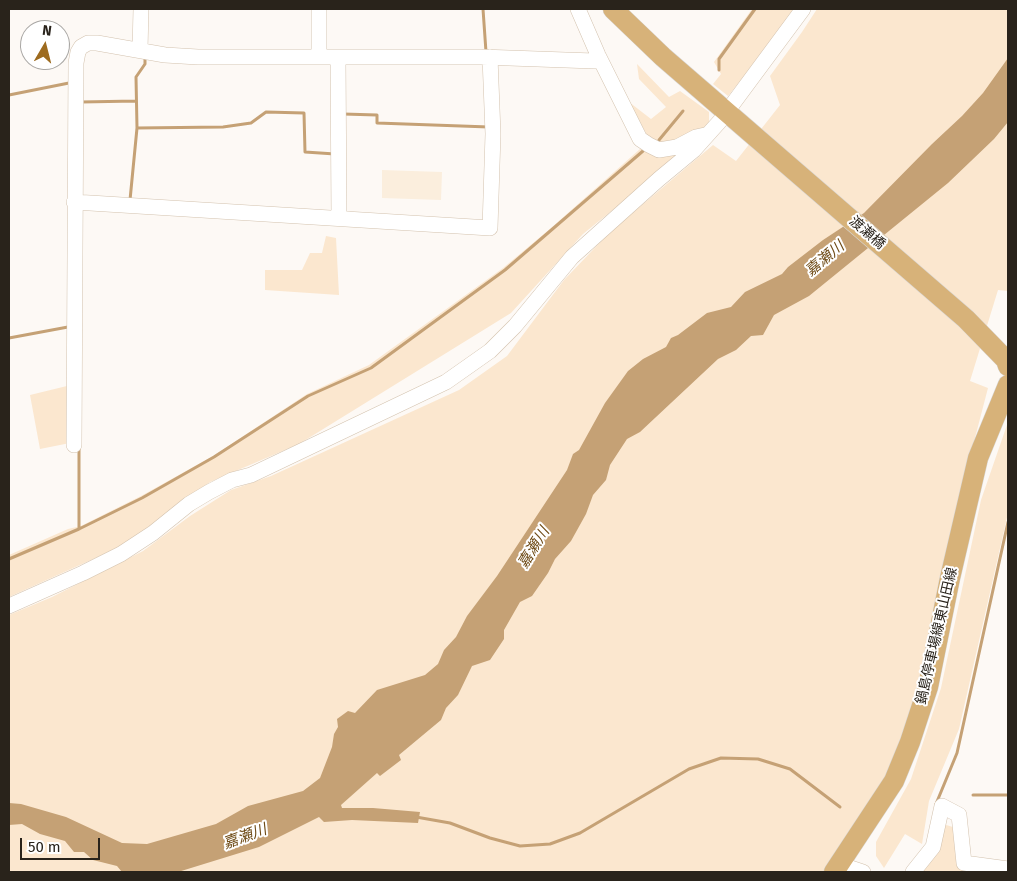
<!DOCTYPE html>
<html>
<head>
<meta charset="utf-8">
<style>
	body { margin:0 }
	#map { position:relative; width:1017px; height:881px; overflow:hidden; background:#fdf9f5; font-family:"Fira Sans",sans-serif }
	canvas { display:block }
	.frame { position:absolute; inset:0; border:10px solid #29231b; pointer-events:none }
	.north { position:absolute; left:20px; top:20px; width:50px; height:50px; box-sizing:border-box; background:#fff; border:1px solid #a9a7a4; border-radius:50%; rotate:8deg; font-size:14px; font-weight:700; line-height:20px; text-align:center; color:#29231b }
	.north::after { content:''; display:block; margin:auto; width:18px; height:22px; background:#9d6b1f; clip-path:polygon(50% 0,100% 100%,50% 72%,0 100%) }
	.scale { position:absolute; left:20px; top:838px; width:80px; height:22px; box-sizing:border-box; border:2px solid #29231b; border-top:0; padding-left:6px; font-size:15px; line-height:18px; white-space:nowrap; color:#29231b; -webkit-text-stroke:4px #fff; paint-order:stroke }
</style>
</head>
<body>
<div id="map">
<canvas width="1017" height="881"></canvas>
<div class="frame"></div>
<div class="north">N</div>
<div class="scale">50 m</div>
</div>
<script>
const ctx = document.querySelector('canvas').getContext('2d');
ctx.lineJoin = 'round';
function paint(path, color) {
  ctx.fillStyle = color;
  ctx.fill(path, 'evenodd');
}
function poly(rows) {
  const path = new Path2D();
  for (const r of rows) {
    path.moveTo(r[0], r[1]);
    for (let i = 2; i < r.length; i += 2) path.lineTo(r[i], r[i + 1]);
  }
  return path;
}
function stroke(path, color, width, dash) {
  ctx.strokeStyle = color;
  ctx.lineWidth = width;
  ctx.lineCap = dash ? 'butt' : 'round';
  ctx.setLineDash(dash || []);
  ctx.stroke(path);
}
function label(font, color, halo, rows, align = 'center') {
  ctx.font = font + ' "Fira Sans","Noto Sans JP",sans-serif';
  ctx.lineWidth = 4;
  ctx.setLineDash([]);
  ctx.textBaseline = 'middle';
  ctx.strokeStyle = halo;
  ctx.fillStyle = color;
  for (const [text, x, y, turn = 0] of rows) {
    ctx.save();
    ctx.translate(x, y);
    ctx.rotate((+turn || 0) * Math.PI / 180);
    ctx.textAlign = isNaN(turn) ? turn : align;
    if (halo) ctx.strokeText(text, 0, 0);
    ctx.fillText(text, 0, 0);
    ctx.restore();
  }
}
paint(poly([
	[382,170,442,172,441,200,382,198]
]), '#fbeedd');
paint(poly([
	[752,9,796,9,785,25,728,96,713,84,721,74,714,62],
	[817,9,1008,9,1008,291,998,290,970,381,988,388,964,480,925,663,904,740,878,793,824,872,9,872,9,615,52,597,143,551,190,516,231,490,271,476,459,390,507,356,564,280,610,232,713,145,736,161,780,105,770,76,802,32],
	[637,64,669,97,680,91,709,112,709,123,687,150,583,234,511,313,299,444,210,482,133,541,9,597,9,555,68,529,81,526,141,496,213,456,307,394,369,365,503,268,551,228,640,149,648,137,629,102,651,119,666,107,639,79],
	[326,236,336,238,339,295,265,290,265,270,302,270,310,253,322,253],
	[71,385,70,443,40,449,30,395],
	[1008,422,1008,513,959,729,929,801,922,844,905,834,884,868,876,856,876,842,911,779,941,688,981,500],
	[943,824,956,828,962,868,990,872,920,872]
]), '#fbe7cf');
paint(poly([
	[1008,58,1008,122,994,139,948,183,809,296,774,315,763,335,751,336,736,350,718,359,640,432,627,439,610,465,606,480,593,495,586,514,571,541,555,559,548,573,532,596,520,602,504,630,504,639,490,660,472,666,458,695,446,708,441,720,399,755,401,760,380,776,377,773,341,805,342,808,373,808,420,812,418,823,352,820,324,822,319,817,259,847,178,872,122,872,117,866,93,860,84,852,74,852,65,841,40,834,22,824,9,825,9,803,21,804,66,817,122,843,147,844,216,824,248,806,303,791,320,778,332,747,334,734,338,727,337,719,348,711,355,713,377,690,425,675,438,664,444,650,456,637,467,616,497,576,567,470,573,454,579,450,605,403,628,371,643,359,666,347,671,338,678,335,707,313,731,307,745,292,782,274,788,267,823,240,864,213,932,144,962,116,983,93]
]), '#c5a175');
stroke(poly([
	[483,9,486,52],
	[719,70,719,59,755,9],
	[9,95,69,83],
	[81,101,81,102,136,101],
	[343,114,377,115,377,123,489,127],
	[137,128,223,127,251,123,266,112,304,113,305,152,335,154],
	[659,140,683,111],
	[130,200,137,128,136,77,145,64,145,57],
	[9,338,68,327],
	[79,529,79,446],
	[9,559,79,529,142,498,214,457,308,396,371,368,505,270,643,151],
	[973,795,1008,795],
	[936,804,957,753,1008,522],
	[416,817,450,823,490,838,520,846,550,844,580,833,689,769,721,758,758,759,790,769,840,807]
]), '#c5a175', 3);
const minor = poly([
	[578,9,598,55,640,139,649,145,659,150,677,147,696,137,705,135],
	[140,50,141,9],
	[319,57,319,9],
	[338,57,339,218],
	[74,202,490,228,493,134,490,57],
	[74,445,76,63,78,52,81,47,88,43,97,43,165,55,198,57,481,57,594,61,598,55],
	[9,606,83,573,121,554,153,533,189,504,209,492,232,480,251,475,446,382,490,351,515,326,572,257,659,179,694,150,720,121,803,9],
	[839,864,863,872],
	[913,872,933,847,942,806,959,815,964,863,1008,869]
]);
const major = poly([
	[613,9,663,57,966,319,1006,360,1008,366],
	[834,872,894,781,910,742,928,687,950,578,978,458,1008,385]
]);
stroke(minor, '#d3c2ae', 16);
stroke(major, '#d8d7d6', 21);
stroke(minor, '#fff', 15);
stroke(major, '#d7b279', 20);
label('14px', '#29231b', '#fff', [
	["渡瀬橋",867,233,41],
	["鍋島停車場線東山田線",937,636,-77]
]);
label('italic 15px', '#6e4a15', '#fff', [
	["嘉瀬川",825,259,-40],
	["嘉瀬川",534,548,-58],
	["嘉瀬川",245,837,-20]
]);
</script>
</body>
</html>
